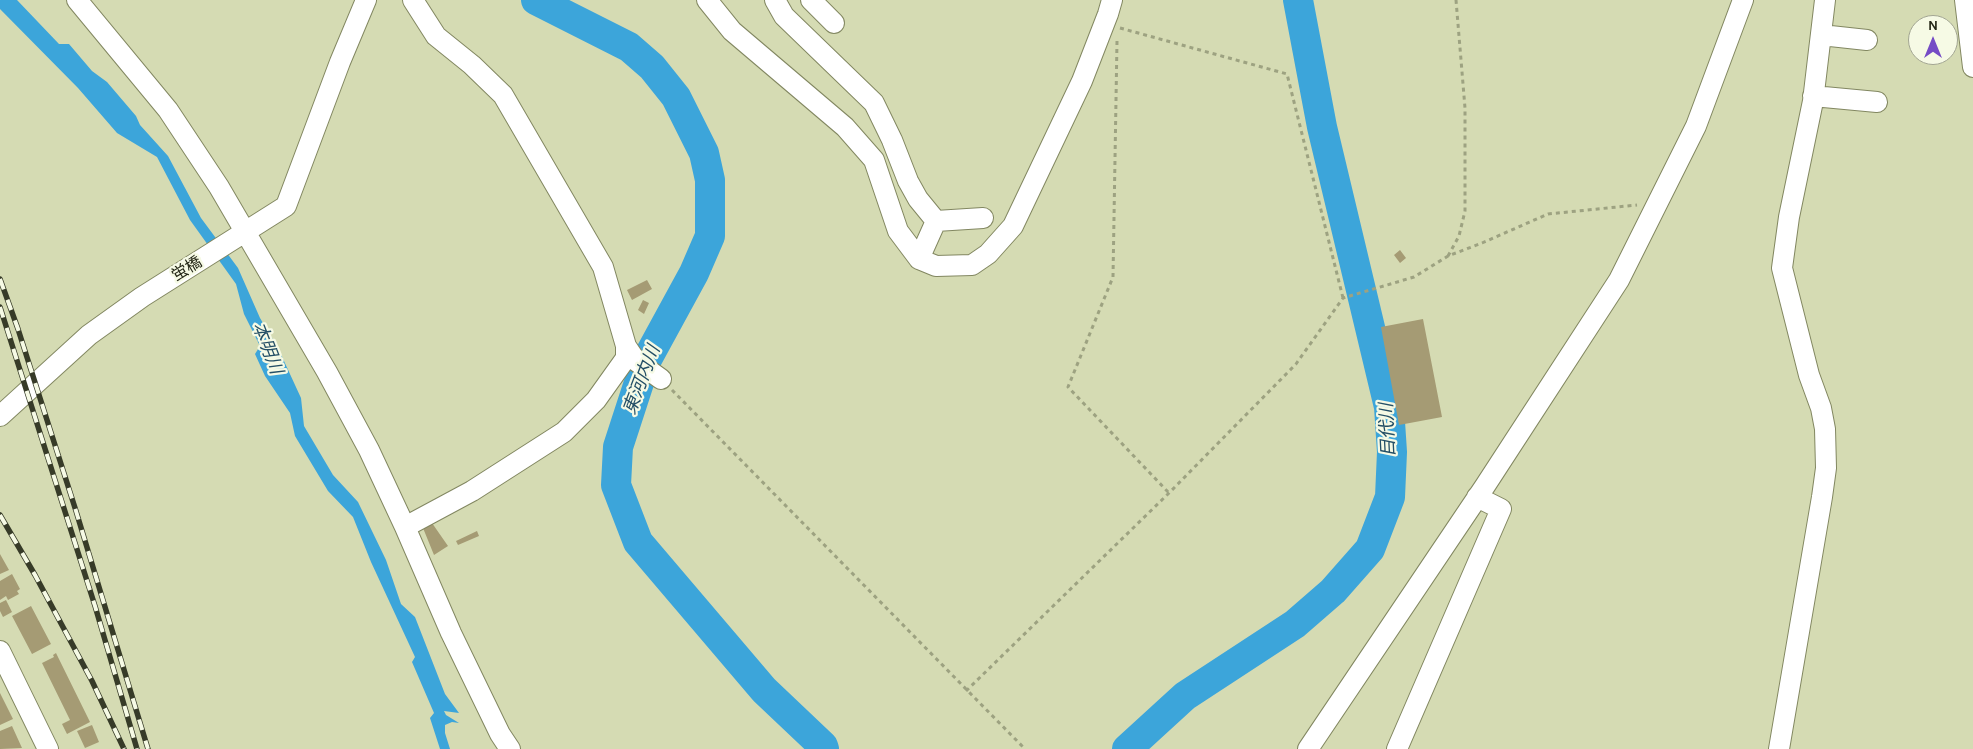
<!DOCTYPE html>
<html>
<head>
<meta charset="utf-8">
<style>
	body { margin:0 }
	#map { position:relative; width:1973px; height:749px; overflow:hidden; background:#d5dbb3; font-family:Karla,sans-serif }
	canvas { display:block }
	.north { position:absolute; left:1908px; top:15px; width:50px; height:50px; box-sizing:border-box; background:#f6fae5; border:1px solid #a2a592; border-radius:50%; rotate:0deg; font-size:14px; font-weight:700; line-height:20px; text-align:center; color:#232616 }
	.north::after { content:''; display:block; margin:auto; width:18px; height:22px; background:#754cc5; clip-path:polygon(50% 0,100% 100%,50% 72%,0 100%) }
</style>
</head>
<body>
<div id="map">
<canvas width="1973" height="749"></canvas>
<div class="north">N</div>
</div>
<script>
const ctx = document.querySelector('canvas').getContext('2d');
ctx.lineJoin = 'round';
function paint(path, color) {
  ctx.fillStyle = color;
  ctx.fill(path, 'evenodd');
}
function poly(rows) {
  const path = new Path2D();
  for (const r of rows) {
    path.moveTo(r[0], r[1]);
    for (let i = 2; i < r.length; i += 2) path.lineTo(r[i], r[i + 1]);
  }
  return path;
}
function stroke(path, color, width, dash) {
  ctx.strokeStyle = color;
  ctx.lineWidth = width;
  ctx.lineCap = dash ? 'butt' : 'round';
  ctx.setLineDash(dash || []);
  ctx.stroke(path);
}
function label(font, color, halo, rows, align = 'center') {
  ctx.font = font + ' Karla,"Noto Sans JP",sans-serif';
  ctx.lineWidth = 4.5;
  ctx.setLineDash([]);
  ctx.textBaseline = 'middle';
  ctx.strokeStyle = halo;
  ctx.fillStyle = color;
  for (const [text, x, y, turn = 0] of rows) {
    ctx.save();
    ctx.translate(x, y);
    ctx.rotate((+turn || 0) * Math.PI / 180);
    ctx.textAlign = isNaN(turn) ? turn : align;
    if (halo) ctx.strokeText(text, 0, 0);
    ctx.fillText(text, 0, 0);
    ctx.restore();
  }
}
paint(poly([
	[0,0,17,0,59,44,69,44,92,71,107,82,136,116,140,125,168,156,201,218,238,268,260,318,278,348,301,398,304,426,333,475,358,502,386,560,401,604,415,617,445,694,459,713,444,711,446,715,459,723,452,722,445,725,445,733,450,749,440,749,430,718,434,713,412,662,415,657,371,562,353,517,328,491,295,436,290,413,265,376,255,354,260,346,244,314,236,284,190,220,157,157,117,133,78,88,0,9]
]), '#3ca5da');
stroke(poly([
	[536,0,629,47,652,67,676,97,704,153,710,180,710,236,694,273,646,361,618,447,616,485,638,542,764,690,823,746,824,749],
	[1127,749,1185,696,1295,624,1333,591,1370,549,1390,497,1392,452,1389,407,1322,127,1298,0]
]), '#3ca5da', 30);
paint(poly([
	[1400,250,1406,258,1400,263,1394,255],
	[647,280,652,289,632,300,627,290],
	[643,300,649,303,644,314,638,310],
	[1423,319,1442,417,1399,425,1381,327],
	[432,523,448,546,434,555,423,528],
	[477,531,479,536,458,545,456,541],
	[0,554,9,570,0,574],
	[12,574,20,589,17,591,19,594,8,600,6,596,0,600,0,581],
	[6,600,12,612,3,617,0,611,0,603],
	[31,606,51,644,32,654,12,616],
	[56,653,90,722,67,734,62,724,70,720,42,663,54,657,53,655],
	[0,693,13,719,0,725],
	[92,725,99,742,85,748,77,731],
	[12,726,22,748,0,749,0,731]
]), '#a59b74');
const minor = poly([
	[77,0,168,110,219,187,327,372,369,450,405,527,451,633,500,734,510,749],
	[413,0,436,36,472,65,503,95,603,267,626,346,636,361,661,379],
	[707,0,732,31,845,127,874,160,898,231,919,259,936,266,972,265,988,254,1013,226,1082,81,1108,14,1112,0],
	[775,0,784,16,874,103,892,140,908,181,918,199,936,221],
	[811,0,834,23],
	[1965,0,1973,67],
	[1821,35,1867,40],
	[1813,96,1877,102],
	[919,259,936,221,983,218],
	[0,416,89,335,142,297,286,206,340,62,366,0],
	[405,527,472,491,564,432,596,400,626,358,626,346],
	[0,651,48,749],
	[1308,749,1485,486,1619,280,1696,126,1743,0],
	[1397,749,1501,509,1477,497],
	[1779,749,1822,497,1826,468,1825,429,1821,408,1809,375,1782,268,1789,217,1813,101,1825,0]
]);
stroke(minor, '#828761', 22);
stroke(poly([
	[1120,28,1287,74,1343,298],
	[1117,41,1113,277,1068,387,1169,493],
	[1448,256,1459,236,1465,211,1465,108,1456,0],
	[672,390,1025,749],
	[966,691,1169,493,1296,364,1343,298,1414,277,1448,256,1482,243,1548,214,1637,205]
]), '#9da281', 3, [4, 4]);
stroke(minor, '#fff', 20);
const rail = poly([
	[0,279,18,329,76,511,148,749],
	[0,307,95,606,137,749],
	[0,515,35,575,92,681,124,749]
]);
stroke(rail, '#373b28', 5.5);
stroke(rail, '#f6fae5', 4, [11]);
label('16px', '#232616', '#f6fae5', [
	["蛍橋",187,269,-31]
]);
label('italic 18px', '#244f66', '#f6fae5', [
	["本明川",267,348,69],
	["東河内川",642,380,-69],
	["目代川",1388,430,-93]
]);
</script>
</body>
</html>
